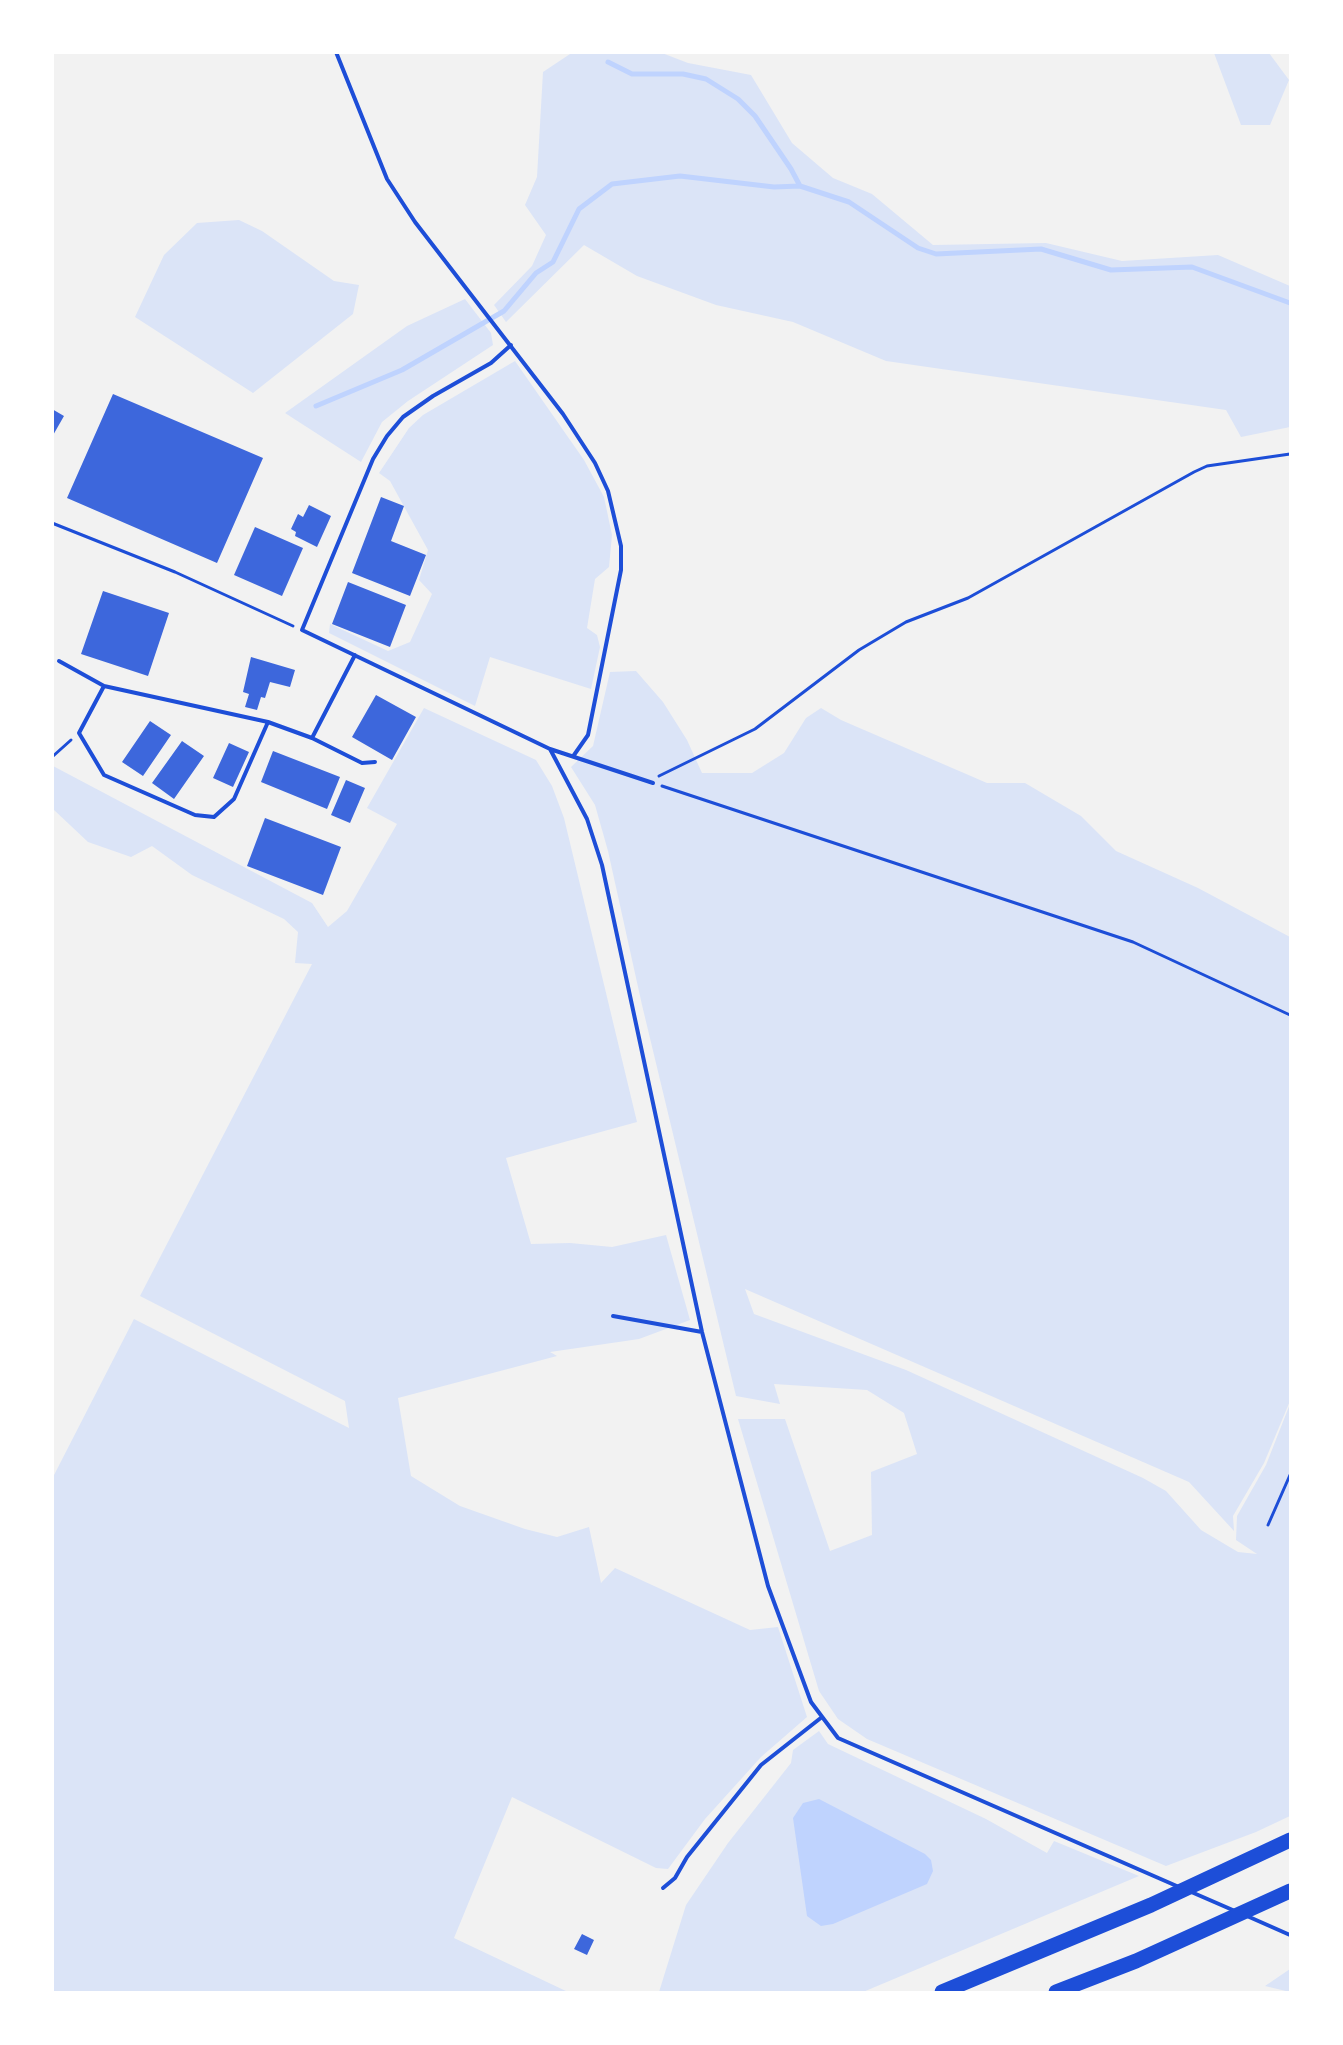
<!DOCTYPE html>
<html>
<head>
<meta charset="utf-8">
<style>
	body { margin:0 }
	#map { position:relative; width:1343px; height:2045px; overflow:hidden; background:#f2f2f2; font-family:Arial,sans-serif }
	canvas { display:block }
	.frame { position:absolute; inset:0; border:54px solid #fff; pointer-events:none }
</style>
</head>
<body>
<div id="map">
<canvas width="1343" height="2045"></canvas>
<div class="frame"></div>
</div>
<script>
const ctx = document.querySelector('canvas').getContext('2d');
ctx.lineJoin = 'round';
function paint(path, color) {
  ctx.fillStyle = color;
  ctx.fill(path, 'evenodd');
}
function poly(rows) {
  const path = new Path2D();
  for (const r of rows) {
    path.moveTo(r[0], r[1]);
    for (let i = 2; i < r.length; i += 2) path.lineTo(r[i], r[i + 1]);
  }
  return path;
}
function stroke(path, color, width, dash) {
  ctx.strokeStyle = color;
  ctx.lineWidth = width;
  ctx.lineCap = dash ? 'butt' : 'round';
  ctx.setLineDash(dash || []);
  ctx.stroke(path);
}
paint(poly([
	[573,52,662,53,688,63,751,75,792,143,833,178,872,194,933,245,1046,243,1122,261,1218,255,1290,286,1290,427,1241,437,1226,410,886,361,793,322,716,305,637,276,584,245,506,322,494,305,532,266,546,235,525,205,537,177,543,72],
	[1214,53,1269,53,1289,80,1270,125,1241,125],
	[239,220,262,231,334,281,359,285,353,314,253,393,135,317,164,255,197,223],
	[465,299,491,333,493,345,408,401,382,422,361,462,285,413,407,326],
	[515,361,584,460,604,497,612,535,609,567,595,579,587,628,597,635,600,647,591,689,490,657,475,706,329,633,330,624,388,651,410,642,432,594,419,580,428,550,390,481,379,473,409,428,423,415],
	[636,671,663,702,687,740,702,773,752,773,784,753,806,718,821,708,841,720,987,783,1025,783,1081,816,1116,851,1198,888,1290,937,1290,1401,1264,1463,1233,1516,1234,1531,1189,1482,745,1289,754,1314,906,1370,1143,1478,1166,1491,1201,1530,1238,1552,1257,1554,1236,1540,1237,1516,1266,1465,1290,1404,1290,1816,1256,1832,1166,1866,867,1739,838,1719,819,1691,738,1419,785,1419,830,1551,872,1535,871,1472,917,1454,904,1413,867,1390,774,1384,780,1404,736,1396,642,1005,608,851,595,805,571,767,593,746,610,672],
	[424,708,536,760,552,786,564,818,637,1122,506,1158,531,1244,570,1243,612,1247,666,1235,690,1320,639,1339,550,1352,557,1356,398,1398,411,1476,460,1506,525,1529,557,1537,589,1527,601,1583,615,1568,750,1630,778,1627,807,1717,761,1757,705,1819,668,1869,656,1868,512,1797,454,1938,568,1992,53,1992,52,1479,134,1319,349,1428,345,1401,140,1296,312,964,295,963,298,932,284,919,192,875,152,846,131,857,88,842,53,809,53,766,312,903,328,927,347,911,397,824,367,808],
	[819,1731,828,1744,986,1819,1047,1853,1054,1841,1139,1876,863,1992,659,1992,686,1905,728,1843,791,1763,793,1750],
	[1290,1969,1290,1992,1265,1986]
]), '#dbe4f7');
paint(poly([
	[819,1799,925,1854,931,1860,933,1871,927,1884,833,1924,821,1926,807,1916,793,1818,803,1803]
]), '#bfd3fe');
stroke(poly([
	[608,62,632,74,683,74,706,79,738,99,755,116,791,169,800,186],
	[316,406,402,370,504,311,536,273,553,262,579,209,612,184,680,176,774,187,800,186,849,202,918,248,936,254,1041,249,1111,270,1192,267,1290,303]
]), '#bfd3fe', 5);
paint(poly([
	[113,394,263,458,217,563,67,498],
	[52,409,64,416,52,437],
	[381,497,404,506,391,541,426,555,410,596,352,573],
	[309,505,331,516,317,547,295,536,296,532,291,529,298,514,303,517],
	[255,527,303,548,282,596,234,575],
	[348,582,406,605,390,647,332,624],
	[103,591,169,613,148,676,81,654],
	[251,657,295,670,290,687,270,682,265,698,261,697,257,710,245,707,249,694,243,692],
	[376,695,416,717,392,760,352,737],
	[150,721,171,735,143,776,122,762],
	[182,741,204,756,174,799,152,783],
	[229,743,249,752,233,787,213,778],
	[273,751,340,777,327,809,261,782],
	[346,780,365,788,350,823,331,815],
	[265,818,341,847,323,895,247,866],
	[582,1934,594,1940,587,1955,574,1949]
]), '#3d67dc');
stroke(poly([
	[52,523,175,572,293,626],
	[52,757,71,740],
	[659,776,755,729,859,650,906,622,968,598,1194,472,1207,466,1290,454],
	[662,786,1133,942,1290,1015],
	[1268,1525,1290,1475]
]), '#1d4ed8', 3);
stroke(poly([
	[336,52,387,179,415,222,563,414,595,463,608,491,621,546,621,570,588,735,574,755],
	[511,345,491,363,433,396,403,417,387,436,373,459,302,630,550,749,653,783],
	[59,661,104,686,268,722,312,738,362,763,375,762],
	[104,686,79,733,104,775,195,815,214,817,234,799,268,722],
	[312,738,355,655],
	[550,749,587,819,602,865,702,1332,768,1586,811,1702,838,1738,1179,1887],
	[613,1316,702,1332],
	[663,1888,675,1878,687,1857,761,1765,822,1717],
	[1189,1891,1235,1911],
	[1247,1916,1290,1935]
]), '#1d4ed8', 4);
stroke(poly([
	[942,1992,1151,1905,1290,1840],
	[1056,1992,1136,1961,1290,1891]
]), '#1d4ed8', 15);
</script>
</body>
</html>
